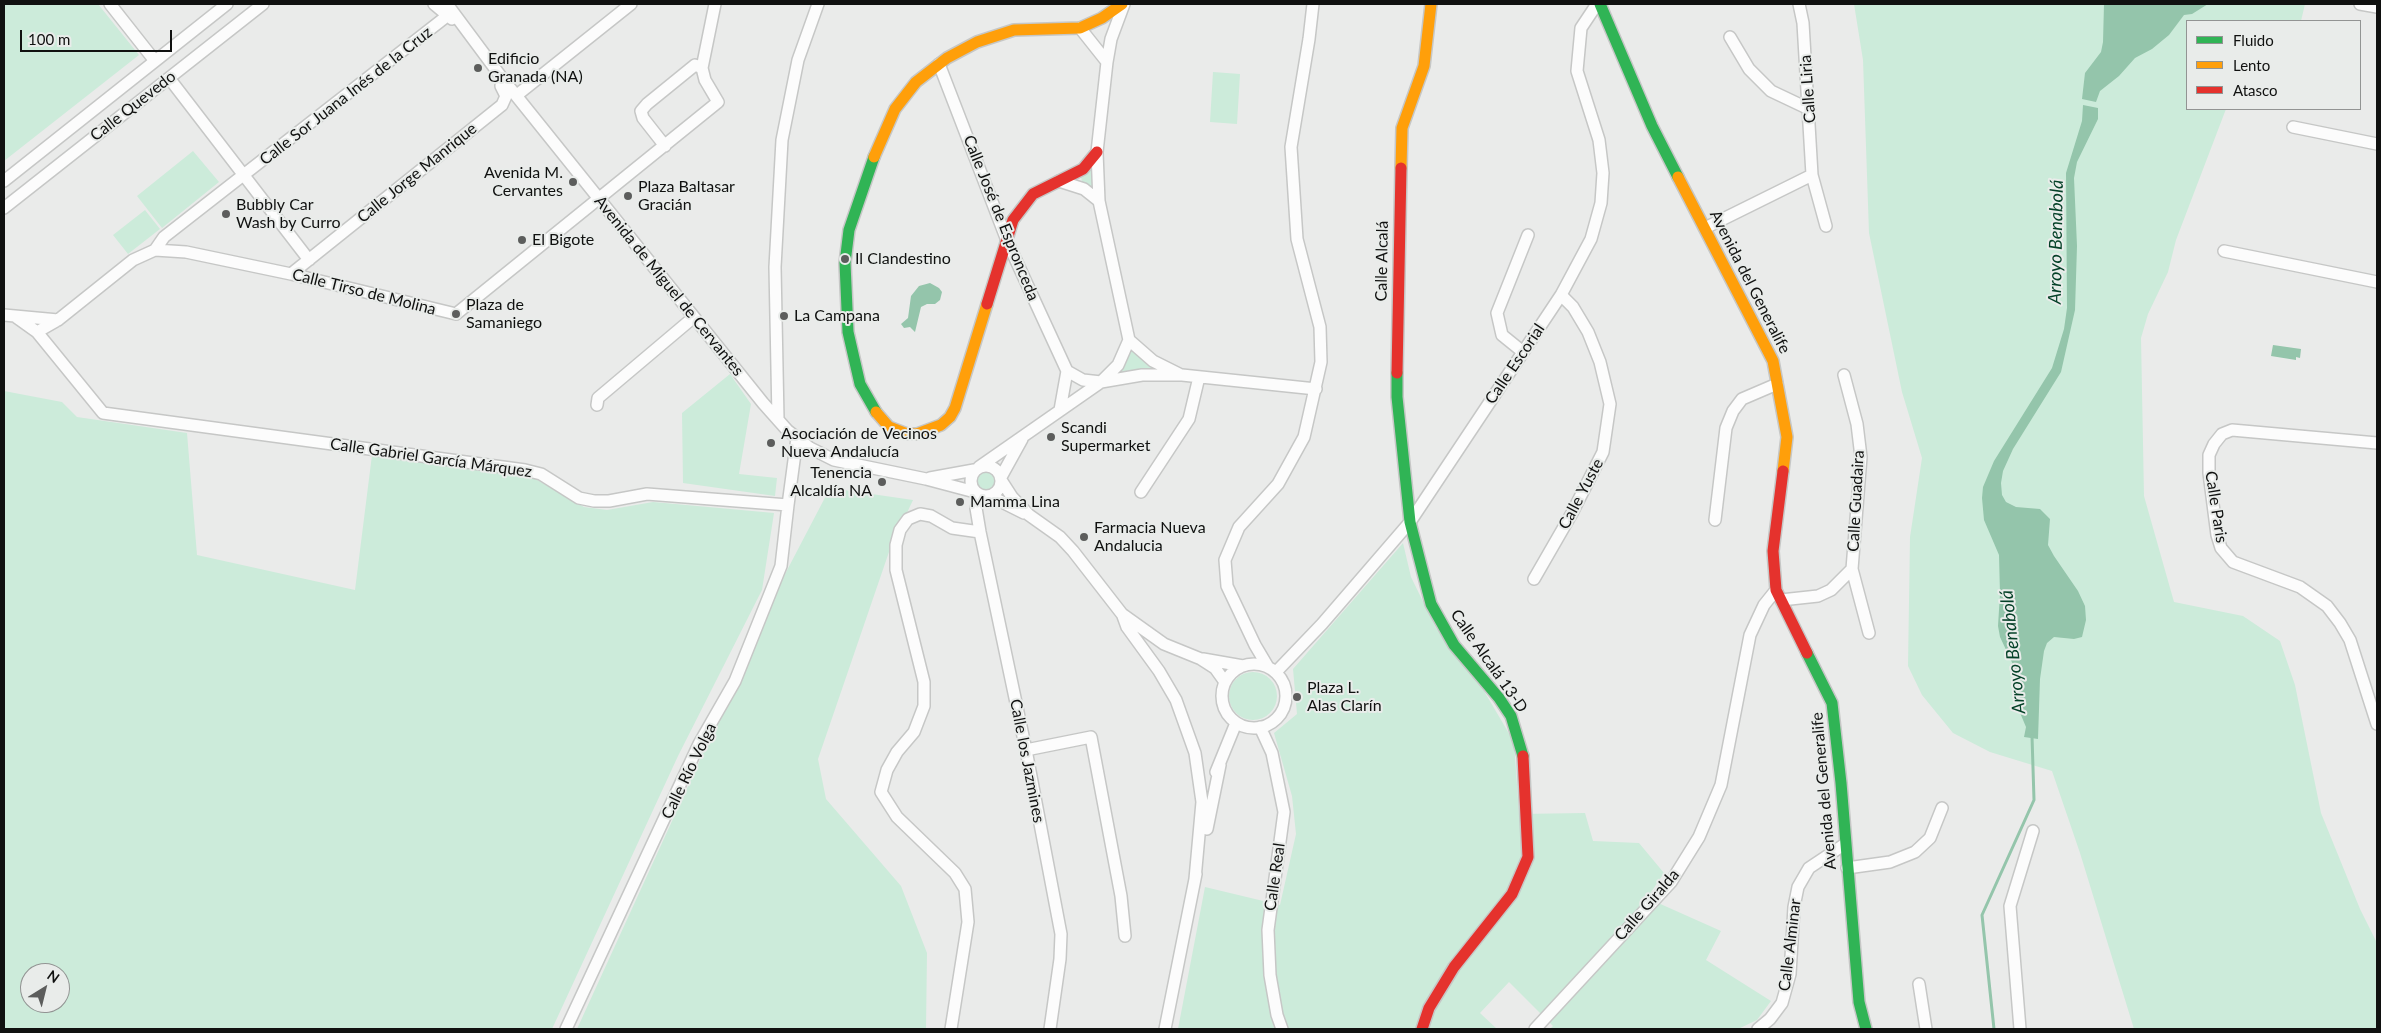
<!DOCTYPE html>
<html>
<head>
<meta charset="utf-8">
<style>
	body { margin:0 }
	#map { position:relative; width:2381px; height:1033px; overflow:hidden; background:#eaebea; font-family:Lato,sans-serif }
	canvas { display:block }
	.frame { position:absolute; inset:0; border:5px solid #101110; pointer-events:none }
	.legend { position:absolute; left:2186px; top:20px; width:175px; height:90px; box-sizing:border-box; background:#e9ecea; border:1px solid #929493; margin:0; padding:6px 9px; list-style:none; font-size:15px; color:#101110 }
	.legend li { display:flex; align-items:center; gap:10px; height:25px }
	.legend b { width:25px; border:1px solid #929493 }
	.north { position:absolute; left:20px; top:963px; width:50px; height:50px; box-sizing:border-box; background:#e9ecea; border:1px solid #929493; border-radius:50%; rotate:36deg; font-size:14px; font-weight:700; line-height:20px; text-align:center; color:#101110 }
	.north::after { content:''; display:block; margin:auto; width:18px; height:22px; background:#5c5d5c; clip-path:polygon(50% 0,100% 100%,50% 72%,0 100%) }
	.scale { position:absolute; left:20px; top:30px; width:152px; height:22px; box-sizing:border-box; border:2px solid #101110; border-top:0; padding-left:6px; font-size:15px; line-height:18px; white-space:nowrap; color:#101110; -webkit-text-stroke:4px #e9ecea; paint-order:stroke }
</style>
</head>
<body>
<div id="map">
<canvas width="2381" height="1033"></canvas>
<div class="frame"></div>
<ul class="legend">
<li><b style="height:6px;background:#30b455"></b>Fluido</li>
<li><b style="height:6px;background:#ff9f0a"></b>Lento</li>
<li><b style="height:6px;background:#e5322d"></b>Atasco</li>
</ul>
<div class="north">N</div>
<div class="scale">100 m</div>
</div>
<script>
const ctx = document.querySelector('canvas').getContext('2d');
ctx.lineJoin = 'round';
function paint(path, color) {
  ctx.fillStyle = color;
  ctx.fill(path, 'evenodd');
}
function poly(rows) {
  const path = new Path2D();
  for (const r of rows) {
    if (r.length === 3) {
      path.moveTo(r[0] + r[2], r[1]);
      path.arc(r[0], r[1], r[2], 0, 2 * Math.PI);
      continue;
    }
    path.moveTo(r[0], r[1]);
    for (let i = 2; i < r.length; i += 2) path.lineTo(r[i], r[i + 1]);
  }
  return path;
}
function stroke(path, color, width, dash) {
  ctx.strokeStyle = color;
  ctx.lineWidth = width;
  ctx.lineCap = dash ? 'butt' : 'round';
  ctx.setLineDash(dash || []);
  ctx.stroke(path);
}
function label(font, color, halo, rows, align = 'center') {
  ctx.font = font + ' Lato,sans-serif';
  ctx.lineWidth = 4;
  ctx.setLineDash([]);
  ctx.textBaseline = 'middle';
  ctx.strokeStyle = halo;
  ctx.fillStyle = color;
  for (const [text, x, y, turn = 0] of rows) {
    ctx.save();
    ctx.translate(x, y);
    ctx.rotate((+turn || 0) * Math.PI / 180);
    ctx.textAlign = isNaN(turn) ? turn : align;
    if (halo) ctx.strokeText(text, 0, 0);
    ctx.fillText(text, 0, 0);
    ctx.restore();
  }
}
paint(poly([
	[4,4,98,4,139,55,4,161],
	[1854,4,2305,4,2301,21,2187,21,2187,109,2226,109,2176,240,2168,272,2148,314,2141,338,2144,496,2174,602,2243,616,2280,641,2295,685,2321,813,2360,909,2377,943,2377,1029,2134,1029,2080,853,2052,771,1990,752,1953,733,1922,695,1908,666,1910,537,1922,458,1902,392,1869,233,1863,60],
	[1213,72,1240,74,1237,124,1210,122],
	[193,151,219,182,162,228,137,196],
	[1093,163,1092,191,1082,182,1081,177],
	[145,210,160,229,128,254,113,235],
	[1130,350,1133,350,1160,370,1136,370,1112,376],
	[730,374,751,404,739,474,777,478,775,496,683,483,682,413],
	[4,391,62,402,77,417,187,433,197,555,355,590,372,455,532,477,584,507,607,510,653,502,774,513,762,590,678,756,552,1029,4,1029],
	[30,973,60,973,60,1003,30,1003],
	[986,481,10],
	[830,488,913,500,890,549,818,759,826,799,901,886,927,953,926,1029,577,1029,784,576],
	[1403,543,1411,577,1436,628,1484,691,1514,742,1519,814,1585,813,1593,841,1639,843,1664,873,1647,898,1721,931,1706,960,1771,1001,1757,1020,1738,1029,1550,1029,1553,1026,1509,982,1480,1013,1497,1029,1178,1029,1205,887,1280,905,1296,834,1292,796,1274,733,1297,714,1293,669],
	[1253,696,24]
]), '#ccebda');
paint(poly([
	[2104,4,2208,4,2192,14,2184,15,2169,35,2152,49,2135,58,2119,76,2100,91,2096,102,2082,99,2085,73,2101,52,2103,42],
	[2083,105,2098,108,2098,119,2077,162,2074,178,2077,246,2075,310,2061,372,2013,449,2003,471,2001,483,2002,495,2006,502,2016,507,2040,509,2050,519,2048,545,2054,556,2078,591,2085,606,2086,620,2082,637,2074,639,2054,637,2047,643,2044,651,2040,679,2038,739,2024,737,2026,727,2018,708,2020,700,2017,673,2000,637,1998,626,2000,594,1999,555,1984,520,1982,498,1983,487,1994,461,2052,368,2064,329,2067,308,2066,173,2082,121],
	[930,283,939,288,942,292,940,300,935,304,927,304,921,307,915,332,910,327,904,328,901,324,908,318,911,296,919,286],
	[2273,345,2301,349,2300,358,2296,357,2296,360,2271,356]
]), '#94c5ab');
stroke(poly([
	[1994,1029,1982,915,2034,800,2032,736]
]), '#94c5ab', 3);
const street = poly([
	[110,4,155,61],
	[434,4,452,19],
	[447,4,502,78,763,403,787,430,810,448,834,460,926,479,975,492],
	[1124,4,1111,39,1107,62,1097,152,1099,201,1129,340],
	[1799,4,1803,23,1812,175,1826,226],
	[2360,4,2377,7],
	[1080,28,1107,62],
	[1730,37,1749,69,1771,91,1809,109],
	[939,64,1008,243,1067,371],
	[169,78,309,260],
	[517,95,631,4],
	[2293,127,2377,144],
	[665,146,643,118,641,111,647,104,695,65,702,68],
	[4,181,227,4],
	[1059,181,1084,189,1099,201],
	[4,208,263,4],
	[1705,228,1812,175],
	[155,250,164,237,447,16],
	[2224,251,2377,282],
	[291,274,502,105,506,96,501,86,502,79],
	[4,315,58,320],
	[16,317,37,332,103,413,525,470,541,474,579,498,594,501,609,501,647,494,788,505,797,438],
	[37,332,58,320,133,260,155,250,186,252,291,274,456,314,718,102,705,80,702,68,715,4],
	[1129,340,1153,361,1179,374],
	[1523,352,1502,335,1497,313,1528,235],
	[1067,371,1083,380,1101,382,1142,375,1182,375,1316,389],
	[1844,375,1857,424,1861,457,1852,569,1869,633],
	[597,405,598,398,694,317],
	[1060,410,1067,371],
	[778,419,775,267,782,140,798,60,818,4],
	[2377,443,2232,430,2222,434,2214,444,2209,455,2209,473,2217,535,2221,548,2233,562,2300,587,2327,606,2340,623,2350,640,2377,724],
	[986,481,15],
	[979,467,1101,382,1118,365,1129,340],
	[1001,477,1022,439],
	[930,478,974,470],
	[1001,480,1012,497,1029,515,1060,537,1073,551,1122,614,1164,644,1201,659,1215,668,1225,682],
	[1141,492,1189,419,1199,377],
	[981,495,976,508,980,532,1026,750,1061,934,1060,959,1050,1029],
	[990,496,1024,513],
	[1715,520,1726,428,1733,411,1742,399,1777,384],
	[1534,579,1572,513,1603,452,1610,404,1600,362,1588,332,1573,307,1561,295],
	[1781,600,1818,596,1831,590,1852,569],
	[1123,616,1127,627,1159,671,1176,700,1195,753,1202,802,1195,879],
	[1203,659,1243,666],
	[1254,696,32],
	[1268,667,1255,645,1227,586,1225,560,1239,527,1278,484,1304,437,1321,362,1320,327,1297,239,1291,147,1309,39,1313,4],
	[1276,672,1322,624,1410,522,1561,295,1591,239,1601,203,1603,173,1599,140,1577,71,1581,28,1597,4],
	[1260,727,1272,753,1284,812,1268,930,1270,975,1277,1015,1282,1029],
	[1026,750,1091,737,1121,896,1125,936],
	[1216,772,1236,723],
	[1207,829,1220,765],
	[1847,868,1890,862,1915,852,1930,838,1942,808],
	[1919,984,1926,1029],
	[566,1029,699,744,735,681,781,566,788,505],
	[951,1029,968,922,965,889,955,873,897,817,881,792,887,770,897,752,914,732,924,706,924,682,896,570,896,545,900,530,908,519,920,514,931,516,952,528,980,532],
	[1165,1029,1196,874],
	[1535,1029,1671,882,1699,837,1721,785,1750,635,1764,605,1776,590],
	[1758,1029,1770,1019,1782,1003,1790,974,1794,907,1798,887,1809,868,1845,844],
	[2020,1029,2010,906,2033,831]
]);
const fast = poly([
	[1600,4,1652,126,1678,177],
	[874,157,849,230,845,263,848,332,860,384,876,412],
	[1397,373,1397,397,1410,522,1431,604,1454,645,1499,698,1511,716,1523,756],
	[1807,653,1832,703,1841,783,1859,1002,1866,1029]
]);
const slow = poly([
	[874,157,895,109,916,82,947,58,977,42,1014,30,1080,28,1102,18,1122,4],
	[1401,168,1402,128,1424,66,1431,4],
	[1678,177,1773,361,1787,437,1783,471],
	[876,412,889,427,907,434,917,434,941,425,950,417,955,408,987,304]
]);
const jam = poly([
	[987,304,1013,220,1033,194,1083,169,1097,152],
	[1397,373,1401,168],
	[1783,471,1773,551,1776,590,1807,653],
	[1422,1029,1429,1008,1454,967,1512,894,1528,857,1523,756]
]);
stroke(street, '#c6c7c6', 14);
stroke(fast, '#c6c7c6', 14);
stroke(slow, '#c6c7c6', 14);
stroke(jam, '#c6c7c6', 14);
stroke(street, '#fcfcfc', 11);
stroke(fast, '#30b455', 11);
stroke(slow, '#ff9f0a', 11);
stroke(jam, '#e5322d', 11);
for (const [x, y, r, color] of [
	[478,68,5,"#5c5d5c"],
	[573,182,5,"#5c5d5c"],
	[628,196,5,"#5c5d5c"],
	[226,214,5,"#5c5d5c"],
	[522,240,5,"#5c5d5c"],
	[845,259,5,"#5c5d5c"],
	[456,314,5,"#5c5d5c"],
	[784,316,5,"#5c5d5c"],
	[1051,437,5,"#5c5d5c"],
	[771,443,5,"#5c5d5c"],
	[882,482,5,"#5c5d5c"],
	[960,502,5,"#5c5d5c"],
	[1084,537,5,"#5c5d5c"],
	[1297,697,5,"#5c5d5c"]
]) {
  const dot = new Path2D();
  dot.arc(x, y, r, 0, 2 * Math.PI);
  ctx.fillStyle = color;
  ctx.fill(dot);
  stroke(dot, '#e9ecea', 2);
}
label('16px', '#101110', '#e9ecea', [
	["Edificio",488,59],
	["Granada (NA)",488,77],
	["Avenida M.",563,173,"right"],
	["Cervantes",563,191,"right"],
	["Plaza Baltasar",638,187],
	["Gracián",638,205],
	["Bubbly Car",236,205],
	["Wash by Curro",236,223],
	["El Bigote",532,240],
	["Il Clandestino",855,259],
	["Plaza de",466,305],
	["Samaniego",466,323],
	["La Campana",794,316],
	["Scandi",1061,428],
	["Supermarket",1061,446],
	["Asociación de Vecinos",781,434],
	["Nueva Andalucía",781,452],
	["Tenencia",872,473,"right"],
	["Alcaldía NA",872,491,"right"],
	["Mamma Lina",970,502],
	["Farmacia Nueva",1094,528],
	["Andalucia",1094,546],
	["Plaza L.",1307,688],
	["Alas Clarín",1307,706]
], 'left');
label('16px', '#101110', '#e9ecea', [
	["Calle Liria",1808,89,-94],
	["Calle Sor Juana Inés de la Cruz",346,96,-38],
	["Calle Quevedo",133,106,-38],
	["Calle Jorge Manrique",417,173,-39],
	["Calle José de Espronceda",1001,218,68],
	["Calle Alcalá",1382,261,-89],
	["Avenida del Generalife",1750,282,63],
	["Avenida de Miguel de Cervantes",669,286,51],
	["Calle Tirso de Molina",364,292,14],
	["Calle Escorial",1515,364,-56],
	["Calle Gabriel García Márquez",431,458,8],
	["Calle Yuste",1581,494,-62],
	["Calle Guadaira",1856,501,-87],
	["Calle Paris",2216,507,81],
	["Calle Alcalá 13-D",1489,661,55],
	["Calle los Jazmines",1027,761,79],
	["Calle Río Volga",689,771,-64],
	["Avenida del Generalife",1824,791,-95],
	["Calle Real",1275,877,-82],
	["Calle Giralda",1647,905,-49],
	["Calle Alminar",1790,945,-83]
]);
label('italic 18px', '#054128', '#e9ecea', [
	["Arroyo Benabolá",2056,242,-89],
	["Arroyo Benabolá",2013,652,-96]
]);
</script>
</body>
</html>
